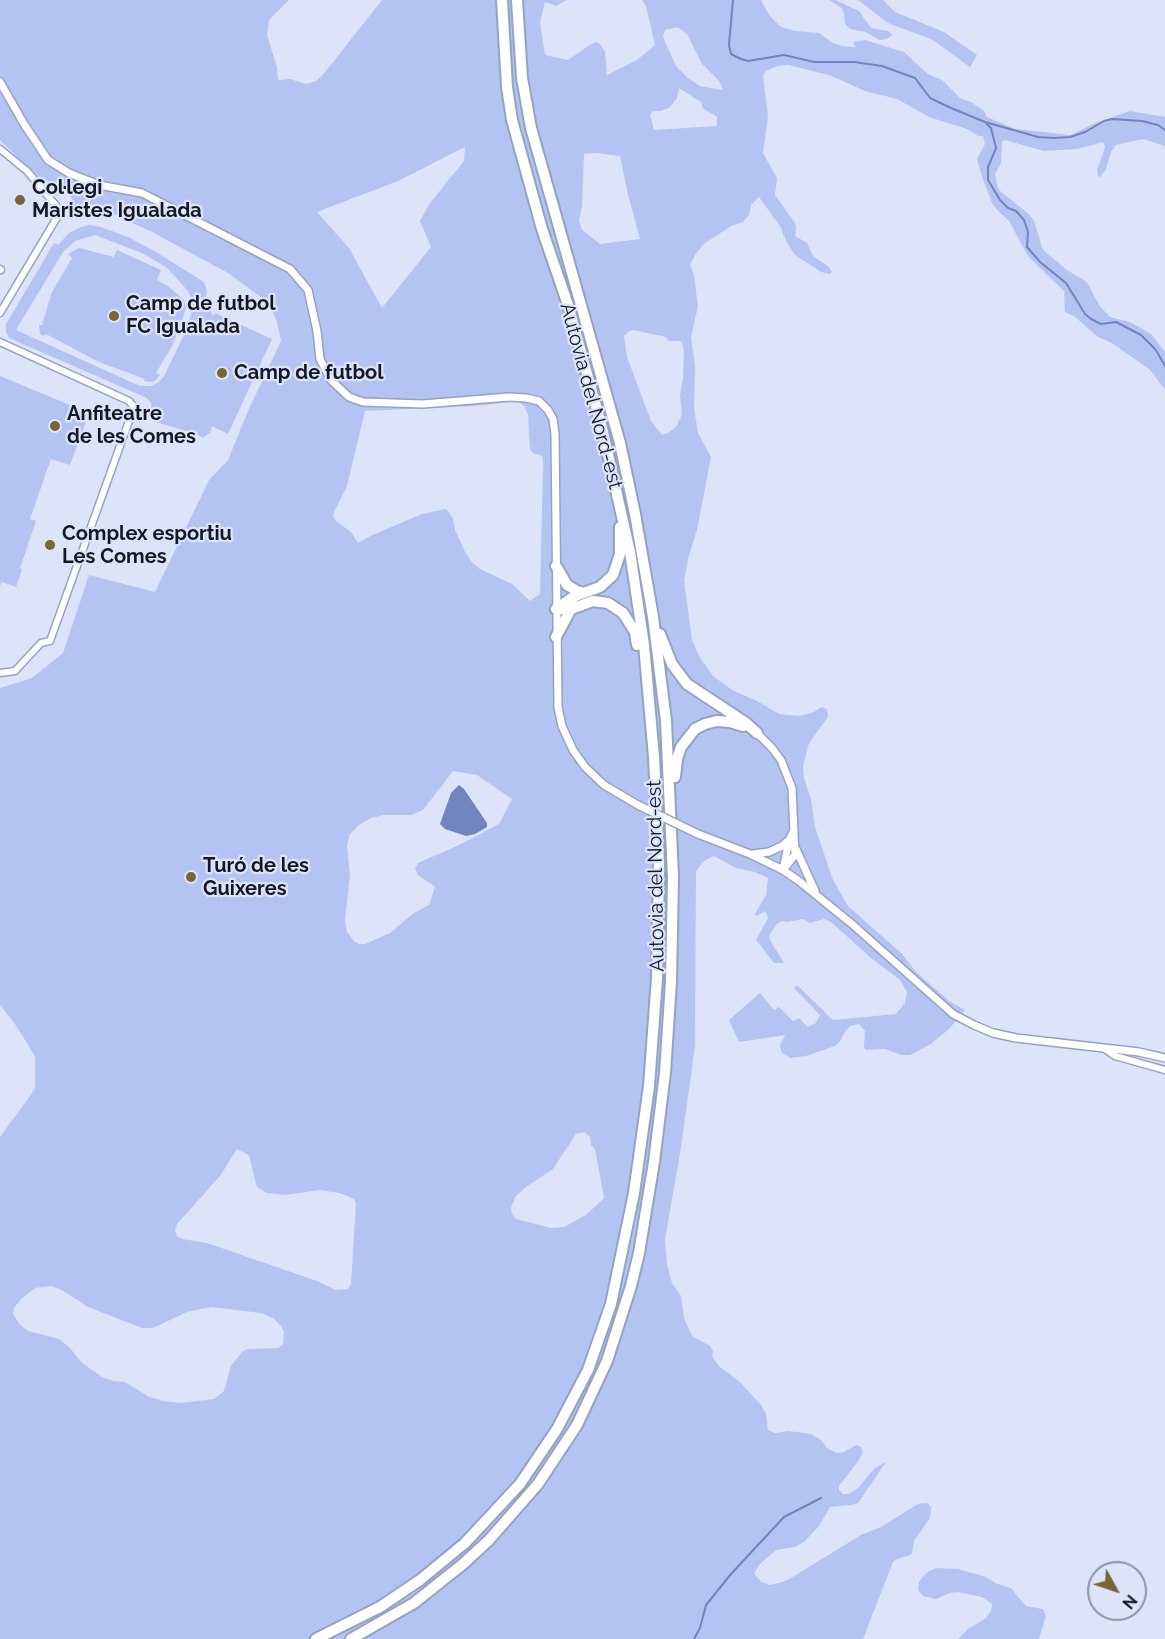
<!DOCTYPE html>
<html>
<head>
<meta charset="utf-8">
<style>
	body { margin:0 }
	#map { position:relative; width:1165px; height:1639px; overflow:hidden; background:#dde4fa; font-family:Raleway,sans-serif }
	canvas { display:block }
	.north { position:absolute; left:1087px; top:1561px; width:60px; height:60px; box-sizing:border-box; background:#dde4fa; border:2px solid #8d92a4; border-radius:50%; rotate:130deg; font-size:16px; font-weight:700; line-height:24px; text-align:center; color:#141824 }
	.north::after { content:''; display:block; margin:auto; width:21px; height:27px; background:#786534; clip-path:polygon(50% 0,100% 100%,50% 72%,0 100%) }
</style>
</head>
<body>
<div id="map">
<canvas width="1165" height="1639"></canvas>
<div class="north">N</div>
</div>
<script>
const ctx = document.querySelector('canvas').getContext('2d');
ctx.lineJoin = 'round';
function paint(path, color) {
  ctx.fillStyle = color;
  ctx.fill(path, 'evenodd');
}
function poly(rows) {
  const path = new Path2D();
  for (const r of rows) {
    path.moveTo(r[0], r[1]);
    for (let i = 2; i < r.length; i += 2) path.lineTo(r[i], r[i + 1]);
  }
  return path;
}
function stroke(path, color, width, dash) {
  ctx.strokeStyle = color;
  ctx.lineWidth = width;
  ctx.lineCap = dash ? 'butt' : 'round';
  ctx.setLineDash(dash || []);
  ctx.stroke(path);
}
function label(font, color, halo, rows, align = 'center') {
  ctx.font = font + ' Raleway,sans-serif';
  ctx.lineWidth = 4.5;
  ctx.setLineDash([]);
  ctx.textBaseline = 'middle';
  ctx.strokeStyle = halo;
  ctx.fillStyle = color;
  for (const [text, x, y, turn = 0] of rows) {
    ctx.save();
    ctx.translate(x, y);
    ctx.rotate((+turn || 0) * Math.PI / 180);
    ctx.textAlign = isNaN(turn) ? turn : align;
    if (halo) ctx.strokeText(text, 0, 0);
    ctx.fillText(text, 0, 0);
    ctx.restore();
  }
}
paint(poly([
	[0,0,289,0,269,20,267,35,277,68,278,80,290,79,306,84,316,81,322,76,382,0,567,0,556,6,545,2,540,22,545,55,568,60,591,44,598,42,605,51,607,75,637,60,655,45,646,6,642,0,761,0,769,15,781,27,796,31,819,33,833,43,842,46,855,47,853,42,865,40,904,52,928,74,942,80,960,98,971,102,984,111,987,117,1015,129,1071,135,1093,124,1130,111,1165,117,1165,146,1143,139,1116,145,1111,152,1106,169,1100,177,1098,176,1097,170,1105,147,1103,142,1077,149,1044,151,1005,140,1002,142,1001,163,995,174,998,188,1001,192,1029,214,1034,221,1043,250,1067,270,1087,282,1099,305,1110,317,1130,322,1151,334,1165,352,1165,389,1149,369,1112,343,1098,337,1074,316,1065,312,1064,291,1028,256,1009,221,997,210,992,203,981,174,977,159,985,144,983,136,978,136,967,129,929,117,897,99,865,91,829,75,788,65,778,66,766,71,763,75,768,116,763,153,777,178,775,195,795,223,796,228,795,236,807,243,813,256,829,267,832,272,830,274,821,272,795,255,786,241,780,226,759,197,751,205,749,215,743,222,731,226,704,244,695,255,690,265,694,275,698,306,691,337,695,367,694,408,698,433,711,457,697,530,689,555,684,580,692,640,699,656,713,676,732,690,759,702,779,714,800,716,814,712,821,707,827,709,828,717,809,743,803,766,804,778,811,799,815,827,833,880,848,906,902,954,915,971,949,1001,965,1010,949,1029,931,1044,910,1055,901,1055,885,1049,866,1050,864,1048,865,1031,859,1024,850,1026,843,1035,841,1040,835,1046,806,1056,791,1058,782,1053,780,1046,785,1035,739,1042,729,1020,760,993,774,1010,779,1007,793,1021,799,1018,808,1027,816,1023,820,1015,794,988,797,985,833,1020,896,1014,905,1003,907,992,900,980,871,958,831,922,824,919,810,923,803,919,787,922,782,921,777,924,769,935,770,940,784,963,774,963,756,940,768,918,765,911,757,916,755,914,766,895,768,878,755,872,736,868,714,856,704,861,696,871,695,1046,680,1154,665,1239,667,1264,672,1283,681,1296,684,1318,692,1336,710,1346,713,1351,712,1357,720,1367,740,1382,761,1405,766,1414,768,1430,775,1433,789,1431,811,1434,822,1441,827,1448,837,1453,843,1452,857,1445,861,1447,863,1452,859,1460,839,1486,839,1490,843,1494,849,1494,858,1488,875,1468,886,1462,858,1503,851,1505,830,1507,819,1526,804,1542,795,1547,776,1550,760,1564,754,1573,761,1582,770,1585,786,1581,861,1535,881,1527,918,1504,927,1503,931,1507,930,1518,914,1541,912,1553,908,1556,897,1559,893,1562,863,1639,0,1639,0,1137,35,1089,35,1056,13,1021,0,1005,0,688,32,678,63,653,89,575,155,592,209,480,228,460,248,411,281,341,277,322,269,303,228,273,152,232,95,206,92,213,77,207,65,188,57,196,0,140],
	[677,27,687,34,702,64,720,82,723,90,700,86,688,78,676,66,663,37,665,30],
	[679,88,701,102,703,108,717,117,717,126,654,130,650,115,653,111,660,111,669,108,677,98],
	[465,147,464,161,430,203,420,221,431,247,382,308,349,248,317,212,398,181],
	[596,153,620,156,628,195,640,239,600,244,582,230,579,220,582,206,584,154],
	[633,330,666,337,669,341,680,341,682,343,684,351,683,377,680,396,682,414,676,427,668,433,662,435,651,421,627,357,624,336,628,332],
	[518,401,525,407,528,415,530,449,533,453,542,456,543,463,540,594,530,601,512,584,480,569,472,562,465,552,455,530,453,518,446,509,422,514,368,537,358,543,351,532,336,521,333,516,335,510,347,486,365,411,475,406],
	[453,771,477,775,512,799,499,824,457,846,418,863,415,869,418,875,435,887,429,905,414,913,390,933,365,944,359,944,354,941,347,932,345,920,350,876,347,845,350,834,359,825,371,818,384,815,411,815,423,810],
	[585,1132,590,1137,591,1145,595,1149,604,1198,586,1215,564,1227,551,1228,516,1219,512,1214,511,1207,516,1196,526,1187,553,1169,576,1134],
	[237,1149,249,1155,257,1187,267,1193,285,1195,320,1190,339,1193,354,1199,356,1203,351,1284,348,1289,336,1290,317,1281,207,1243,182,1239,177,1236,175,1230,177,1224,220,1176],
	[51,1286,62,1290,88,1307,142,1328,153,1328,187,1312,211,1307,261,1313,273,1318,281,1326,284,1332,283,1344,278,1348,247,1349,242,1352,231,1366,224,1391,214,1399,181,1403,163,1401,149,1397,125,1382,113,1381,102,1377,82,1363,70,1348,59,1339,28,1331,20,1325,13,1314,14,1308,21,1299,35,1288],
	[829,0,835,0,859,11,871,28,888,31,892,35,887,39,880,40,865,32,850,29,845,24,844,14,842,8],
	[858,0,883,0,895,12,944,32,977,55,970,67,933,40,888,23],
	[90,225,101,227,128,237,156,252,204,282,207,292,205,300,213,316,215,313,272,339,228,434,212,426,210,433,203,438,196,434,156,422,151,415,151,403,147,398,9,338,6,332,6,324,54,243,58,245,69,233,81,227],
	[95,235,144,254,167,268,188,291,192,301,191,314,187,329,164,376,159,382,151,386,140,386,16,330,63,252,75,241],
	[79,248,114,257,117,250,161,270,157,280,168,286,184,300,186,307,181,325,172,346,156,373,160,375,155,381,151,382,144,381,145,379,99,362,46,334,43,336,40,333,39,325,42,325,52,292,72,258,68,254],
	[0,376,89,413,70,465,51,459,30,519,36,521,20,568,22,570,16,587,2,582,0,586],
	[936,1568,958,1569,986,1577,995,1583,1011,1588,1026,1606,1043,1609,1046,1616,1039,1639,958,1639,968,1629,986,1618,991,1611,992,1604,982,1597,958,1592,950,1593,936,1599,923,1596,918,1590,919,1582,926,1573]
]), '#b3c4f3');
paint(poly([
	[459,785,464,789,487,823,487,827,475,834,466,836,445,829,440,824,451,793]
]), '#7184bd');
stroke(poly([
	[733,0,729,45,731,54,741,59,748,61,784,55,814,62,854,62,882,66,915,78,930,98,951,108,985,122,1038,137,1054,138,1070,137,1085,132,1104,121,1112,119,1142,121,1158,125,1165,130],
	[986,123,991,128,996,148,988,167,988,180,1000,200,1008,208,1016,211,1024,220,1028,232,1027,247,1040,262,1066,283,1085,314,1091,319,1101,324,1116,322,1141,335,1156,350,1165,366],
	[694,1639,700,1628,706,1605,731,1574,784,1517,821,1498]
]), '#7184bd', 2);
const minor = poly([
	[0,149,27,171,59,209,59,214,0,313],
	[0,269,1,270],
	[0,342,129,401,134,407,50,641,41,643,15,671,0,673],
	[1105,1049,1115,1056,1165,1070]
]);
const tertiary = poly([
	[0,82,24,124,48,160,69,173,99,185,142,193,290,269,308,290,317,331,320,359,331,380,349,397,363,402,423,404,509,397,526,398,539,401,548,410,553,419,555,434,558,707,562,726,573,750,585,767,604,785,638,805],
	[757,733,772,748,781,760,792,788,795,855,783,870],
	[698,834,750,854,783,870,799,881,852,924,953,1014,974,1025,993,1033,1016,1038,1139,1052,1165,1058],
	[796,849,815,891],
	[753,854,769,852,782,846,789,840,793,832],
	[783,870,789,840]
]);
const motorway = poly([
	[556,566,567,585,577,591,584,593],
	[556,609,571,609,593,601,608,603,623,613,635,632,637,645],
	[556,609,575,596,600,587,613,575,620,554,620,527],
	[660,634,672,664,687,684,746,723,757,733],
	[556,637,571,609],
	[675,777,677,759,681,747,695,729,705,724,717,721,730,722,743,726],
	[316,1639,380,1607,420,1580,465,1543,520,1484,557,1429,588,1370,611,1304,634,1193,649,1086,657,978,659,866,654,757,644,645,630,552,602,428,568,305,542,229,512,120,507,87,502,0],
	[351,1639,414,1603,463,1564,489,1540,538,1484,577,1425,607,1361,631,1286,639,1253,654,1162,665,1073,671,982,673,877,666,721,653,617,635,514,620,443,531,128,522,78,517,0]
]);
stroke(minor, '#96a2c3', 9);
stroke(tertiary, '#96a2c3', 10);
stroke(motorway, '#96a2c3', 14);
stroke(minor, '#fff', 6);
stroke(tertiary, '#fff', 7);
stroke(motorway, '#fff', 10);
const tertiaryBridge = poly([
	[638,805,698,834]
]);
stroke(tertiaryBridge, '#96a2c3', 10, []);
stroke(tertiaryBridge, '#fff', 7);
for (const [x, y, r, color] of [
	[20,200,6,"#786534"],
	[114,316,6,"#786534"],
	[222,373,6,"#786534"],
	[55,426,6,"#786534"],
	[50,545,6,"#786534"],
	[191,877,6,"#786534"]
]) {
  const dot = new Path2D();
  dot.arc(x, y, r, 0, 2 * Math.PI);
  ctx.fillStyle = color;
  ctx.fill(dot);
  stroke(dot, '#dde4fa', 2);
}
label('bold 20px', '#141824', '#dde4fa', [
	["Col·legi",32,188],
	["Maristes Igualada",32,211],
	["Camp de futbol",126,304],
	["FC Igualada",126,327],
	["Camp de futbol",234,373],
	["Anfiteatre",67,414],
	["de les Comes",67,437],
	["Complex esportiu",62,534],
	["Les Comes",62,557],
	["Turó de les",203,866],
	["Guixeres",203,889]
], 'left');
label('20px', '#141824', '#dde4fa', [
	["Autovia del Nord-est",591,396,75],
	["Autovia del Nord-est",656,876,-91]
]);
</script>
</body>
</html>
